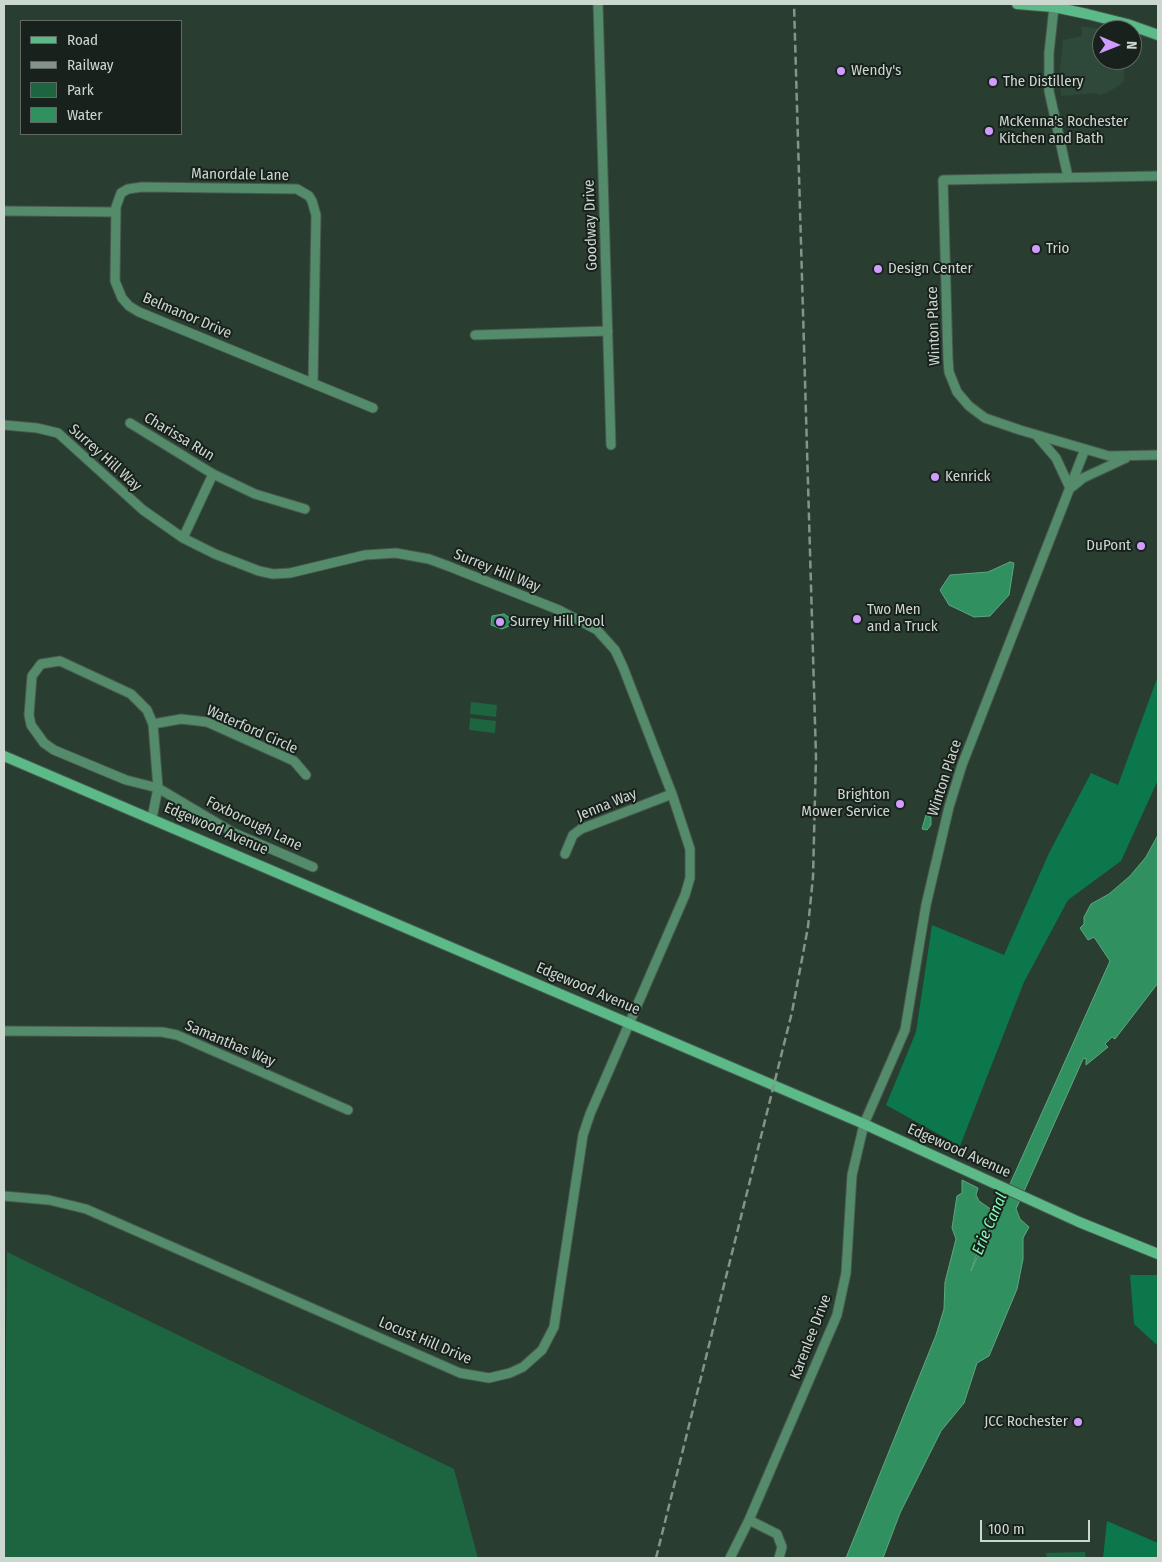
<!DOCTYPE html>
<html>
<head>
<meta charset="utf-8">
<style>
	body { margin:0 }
	#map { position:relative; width:1162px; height:1562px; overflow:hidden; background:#2a3d31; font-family:"Fira Sans Condensed",sans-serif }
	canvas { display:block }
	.frame { position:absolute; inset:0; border:5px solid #ccd7d0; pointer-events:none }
	.legend { position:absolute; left:20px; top:20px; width:162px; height:115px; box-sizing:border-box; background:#19211c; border:1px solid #616a64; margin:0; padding:6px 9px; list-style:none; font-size:15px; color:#ccd7d0 }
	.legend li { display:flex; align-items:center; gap:10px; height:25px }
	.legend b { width:25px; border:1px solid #616a64 }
	.north { position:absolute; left:1092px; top:20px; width:50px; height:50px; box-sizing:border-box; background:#19211c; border:1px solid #616a64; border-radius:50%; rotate:91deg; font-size:14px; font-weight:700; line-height:20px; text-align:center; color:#ccd7d0 }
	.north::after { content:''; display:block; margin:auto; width:18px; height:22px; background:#d09dfe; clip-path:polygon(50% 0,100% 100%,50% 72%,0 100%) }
	.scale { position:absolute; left:980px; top:1520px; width:110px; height:22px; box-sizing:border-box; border:2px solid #ccd7d0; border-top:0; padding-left:6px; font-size:15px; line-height:18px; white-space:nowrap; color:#ccd7d0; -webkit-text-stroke:4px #19211c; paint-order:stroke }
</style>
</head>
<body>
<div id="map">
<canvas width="1162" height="1562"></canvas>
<div class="frame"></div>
<ul class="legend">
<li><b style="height:6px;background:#5bba87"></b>Road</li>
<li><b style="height:6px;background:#85938a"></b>Railway</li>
<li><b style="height:14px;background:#1d6441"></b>Park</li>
<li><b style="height:14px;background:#319060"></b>Water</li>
</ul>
<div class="north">N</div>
<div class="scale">100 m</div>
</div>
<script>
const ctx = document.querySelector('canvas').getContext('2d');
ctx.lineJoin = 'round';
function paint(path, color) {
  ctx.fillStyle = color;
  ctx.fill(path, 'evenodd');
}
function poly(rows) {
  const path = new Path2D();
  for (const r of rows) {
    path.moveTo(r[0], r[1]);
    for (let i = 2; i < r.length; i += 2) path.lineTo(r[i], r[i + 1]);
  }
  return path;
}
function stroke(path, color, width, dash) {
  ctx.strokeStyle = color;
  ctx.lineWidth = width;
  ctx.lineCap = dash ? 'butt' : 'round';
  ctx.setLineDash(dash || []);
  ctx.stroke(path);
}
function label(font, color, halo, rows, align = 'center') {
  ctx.font = font + ' "Fira Sans Condensed",sans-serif';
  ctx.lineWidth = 4;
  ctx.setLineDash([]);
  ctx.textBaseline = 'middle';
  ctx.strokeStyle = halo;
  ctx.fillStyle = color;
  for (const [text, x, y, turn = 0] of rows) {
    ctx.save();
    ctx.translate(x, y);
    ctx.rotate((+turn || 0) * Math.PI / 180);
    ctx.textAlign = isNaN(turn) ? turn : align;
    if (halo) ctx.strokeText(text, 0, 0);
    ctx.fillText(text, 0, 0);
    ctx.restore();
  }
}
paint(poly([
	[1081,26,1105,30,1102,30,1102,60,1124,60,1124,82,1107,93,1098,95,1097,93,1061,96,1061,89,1058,88,1063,40,1082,36]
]), '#2e4839');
paint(poly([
	[471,702,497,705,496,717,470,714],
	[470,718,496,721,495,733,469,730],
	[7,1252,454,1469,478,1558,4,1558],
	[1085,1552,1086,1558,1047,1558,1046,1553]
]), '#1d6441');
paint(poly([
	[1158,676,1158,780,1121,861,1068,900,1024,982,960,1146,886,1105,916,1032,932,925,1004,955,1049,853,1091,773,1118,785],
	[1130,1275,1158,1275,1158,1346,1134,1324],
	[1107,1521,1158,1543,1158,1558,1103,1558]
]), '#0b774a');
const water = poly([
	[1010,562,1014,563,1009,595,990,616,974,617,949,605,940,590,950,575,988,572,1010,562],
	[504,614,510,618,509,626,502,629,491,625,492,616,504,614],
	[926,815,931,817,931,825,927,830,922,829,926,815],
	[1158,835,1158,983,1115,1039,1112,1037,1105,1044,1108,1047,1086,1065,1086,1058,1083,1059,1016,1209,1020,1219,1029,1227,1023,1238,1023,1259,1017,1289,989,1356,977,1363,964,1403,941,1431,900,1513,883,1558,846,1558,936,1335,944,1309,945,1282,956,1239,952,1228,957,1196,962,1193,962,1180,978,1188,976,1195,979,1201,992,1210,971,1271,1110,961,1094,937,1088,940,1080,928,1084,924,1084,917,1091,904,1109,894,1130,876,1146,857,1158,835]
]);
paint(water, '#319060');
stroke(water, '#60a582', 1);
const street = poly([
	[598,4,611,445],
	[1054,7,1049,53,1049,91,1068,177],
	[1158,176,943,180,948,359,949,372,957,392,969,406,985,418,1020,430,1109,456,1158,455],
	[4,211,115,212],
	[475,335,608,331],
	[313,383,316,215,312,201,309,196,297,189,142,187,128,189,121,193,116,207,115,281,122,298,129,306,139,312,373,408],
	[130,423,213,474,255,494,305,509],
	[4,425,37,428,58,433,143,510,183,538,215,554,259,571,273,574,290,573,365,555,396,553,429,559,448,566,559,610,597,630,615,650,623,667,672,794,690,849,690,878,685,895,590,1114,583,1135,554,1327,542,1350,523,1367,510,1373,489,1378,460,1373,86,1209,49,1200,4,1196],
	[1037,436,1056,458,1070,488],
	[1072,487,1083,478,1126,458],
	[183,538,213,474],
	[153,724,181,719,207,722,294,761,306,775],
	[152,818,158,788,153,724,147,710,131,694,60,661,41,664,32,676,29,715,31,725,44,743,54,750,126,780,158,788,234,833,313,867],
	[565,854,573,835,581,829,672,794],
	[4,1031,162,1032,177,1035,348,1110],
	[749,1520,777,1534,782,1547,779,1558],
	[730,1558,749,1520,837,1315,846,1273,852,1175,864,1124,905,1030,926,905,949,807,962,765,1085,449]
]);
const secondary = poly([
	[1017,4,1054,7,1087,14,1127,24,1158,35],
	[4,756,864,1124,1079,1222,1158,1254]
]);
stroke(street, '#47594e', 11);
stroke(secondary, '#47594e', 12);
stroke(street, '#538b6b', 9);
stroke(secondary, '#5bba87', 10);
stroke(poly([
	[656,1558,792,1012,808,927,813,877,816,757,794,4]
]), '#85938a', 2.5, [8, 4]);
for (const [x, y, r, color] of [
	[841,71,5,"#d09dfe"],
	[993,82,5,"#d09dfe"],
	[989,131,5,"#d09dfe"],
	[1036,249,5,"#d09dfe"],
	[878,269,5,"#d09dfe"],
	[935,477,5,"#d09dfe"],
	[1141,546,5,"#d09dfe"],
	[857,619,5,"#d09dfe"],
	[500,622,5,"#d09dfe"],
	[900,804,5,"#d09dfe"],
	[1078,1422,5,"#d09dfe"]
]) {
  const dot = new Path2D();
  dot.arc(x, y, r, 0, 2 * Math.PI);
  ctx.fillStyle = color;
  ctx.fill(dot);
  stroke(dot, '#19211c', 2);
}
label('15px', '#ccd7d0', '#19211c', [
	["Wendy's",851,71],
	["The Distillery",1003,82],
	["McKenna's Rochester",999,122],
	["Kitchen and Bath",999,139],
	["Trio",1046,249],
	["Design Center",888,269],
	["Kenrick",945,477],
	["DuPont",1131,546,"right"],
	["Two Men",867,610],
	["and a Truck",867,627],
	["Surrey Hill Pool",510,622],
	["Brighton",890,795,"right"],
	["Mower Service",890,812,"right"],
	["JCC Rochester",1068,1422,"right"]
], 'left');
label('15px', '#ccd7d0', '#19211c', [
	["Manordale Lane",240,175,1],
	["Goodway Drive",591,225,-92],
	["Belmanor Drive",187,316,23],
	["Winton Place",934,326,-92],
	["Charissa Run",179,437,31],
	["Surrey Hill Way",105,458,42],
	["Surrey Hill Way",497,571,22],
	["Waterford Circle",252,730,24],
	["Winton Place",945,778,-72],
	["Jenna Way",607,805,-22],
	["Foxborough Lane",254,824,26],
	["Edgewood Avenue",216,829,23],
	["Edgewood Avenue",588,989,23],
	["Samanthas Way",230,1044,23],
	["Edgewood Avenue",959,1151,24],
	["Karenlee Drive",811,1337,-69],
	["Locust Hill Drive",425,1341,23]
]);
label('italic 16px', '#81fbb8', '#19211c', [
	["Erie Canal",990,1224,-67]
]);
</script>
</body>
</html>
